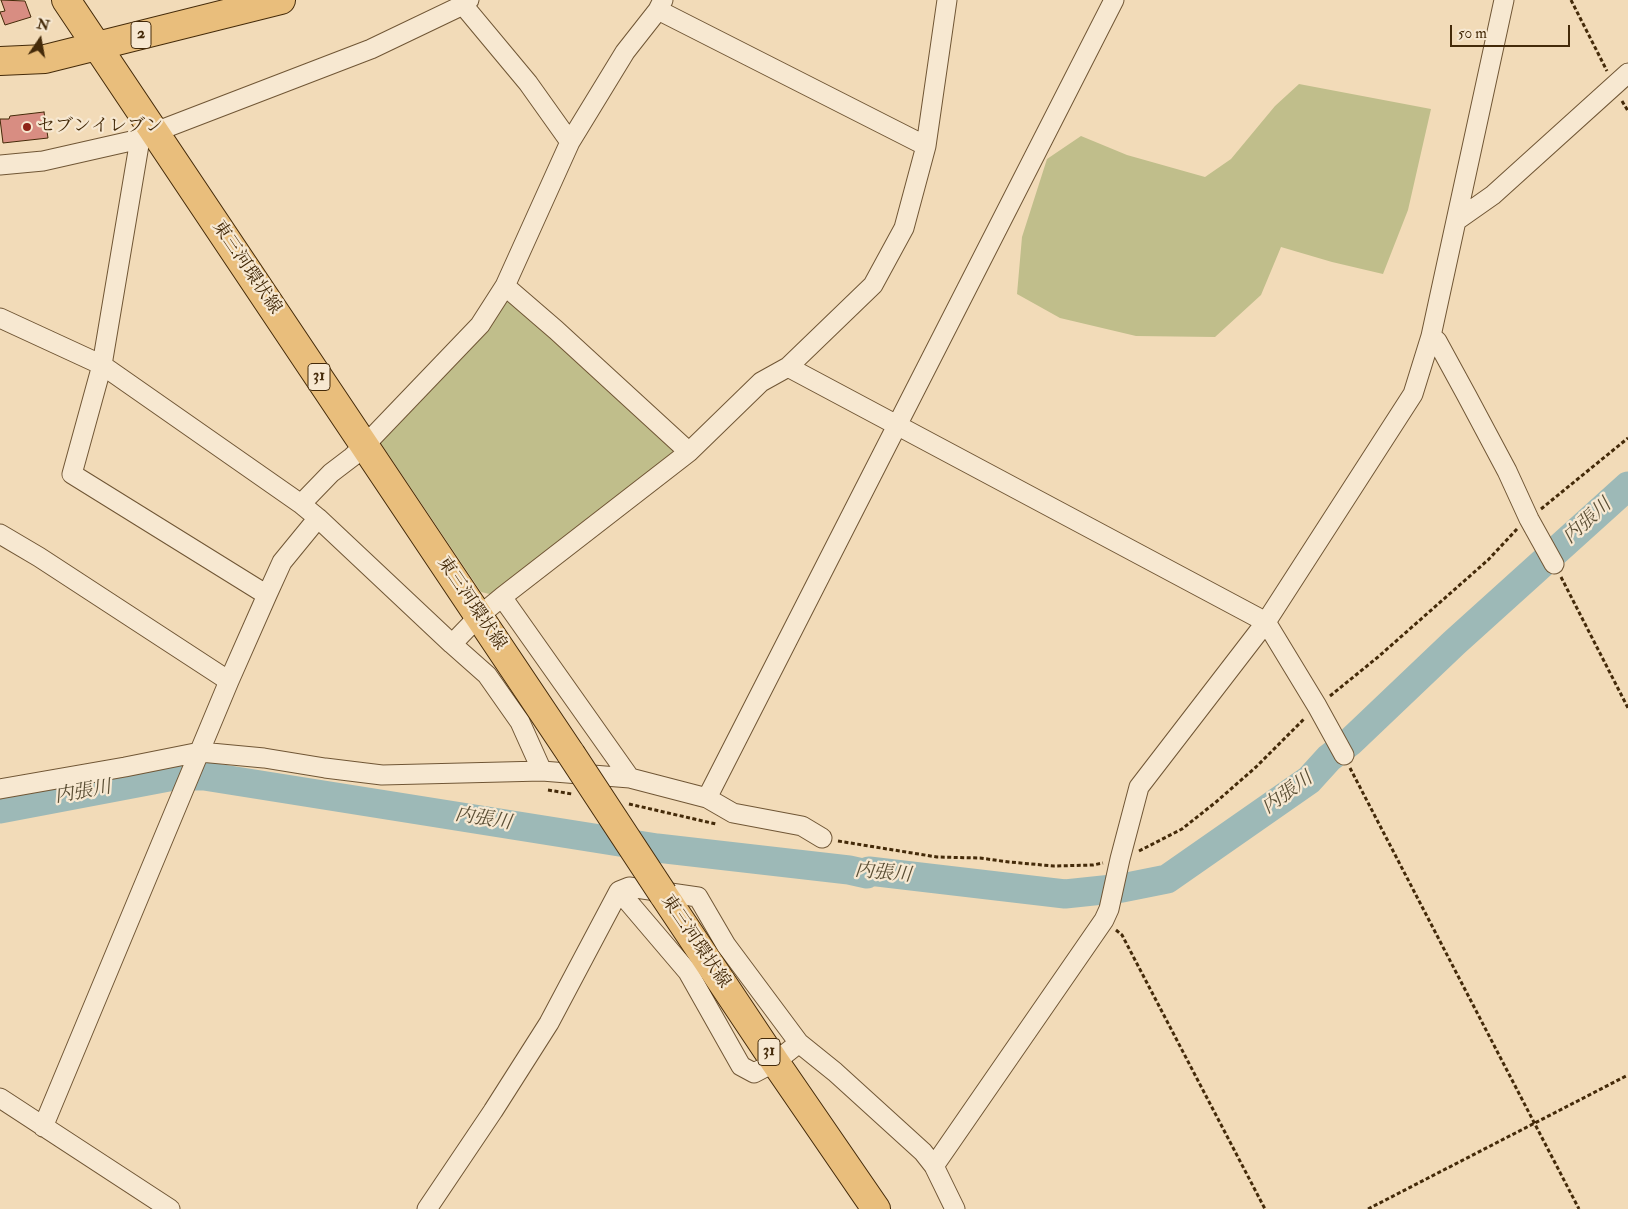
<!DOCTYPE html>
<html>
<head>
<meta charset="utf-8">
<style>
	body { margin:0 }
	#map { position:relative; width:1628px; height:1209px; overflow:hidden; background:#f2dbb8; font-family:"IM FELL Double Pica",serif }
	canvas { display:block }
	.north { position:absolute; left:15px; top:15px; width:50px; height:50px; -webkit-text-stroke:4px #f7e8d1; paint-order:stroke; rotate:12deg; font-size:14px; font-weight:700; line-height:20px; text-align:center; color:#442a09 }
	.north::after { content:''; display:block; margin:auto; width:18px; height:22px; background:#442a09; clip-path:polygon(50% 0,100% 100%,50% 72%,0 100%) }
	.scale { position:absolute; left:1450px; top:25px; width:120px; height:22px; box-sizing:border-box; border:2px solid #442a09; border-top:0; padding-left:6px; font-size:15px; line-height:18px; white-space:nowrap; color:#442a09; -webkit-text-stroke:4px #f7e8d1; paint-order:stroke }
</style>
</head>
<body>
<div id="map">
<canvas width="1628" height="1209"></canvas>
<div class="north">N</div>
<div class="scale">50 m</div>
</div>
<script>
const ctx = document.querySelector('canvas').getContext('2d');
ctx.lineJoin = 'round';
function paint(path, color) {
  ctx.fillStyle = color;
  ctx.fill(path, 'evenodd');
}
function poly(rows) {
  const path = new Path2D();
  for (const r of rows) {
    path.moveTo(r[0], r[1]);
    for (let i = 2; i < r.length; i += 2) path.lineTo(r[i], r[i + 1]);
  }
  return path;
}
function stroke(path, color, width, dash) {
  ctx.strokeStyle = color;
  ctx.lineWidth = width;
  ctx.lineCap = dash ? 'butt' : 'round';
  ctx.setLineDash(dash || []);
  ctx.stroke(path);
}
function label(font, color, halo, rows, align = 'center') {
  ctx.font = font + ' "IM FELL Double Pica","Noto Serif JP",serif';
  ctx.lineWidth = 4.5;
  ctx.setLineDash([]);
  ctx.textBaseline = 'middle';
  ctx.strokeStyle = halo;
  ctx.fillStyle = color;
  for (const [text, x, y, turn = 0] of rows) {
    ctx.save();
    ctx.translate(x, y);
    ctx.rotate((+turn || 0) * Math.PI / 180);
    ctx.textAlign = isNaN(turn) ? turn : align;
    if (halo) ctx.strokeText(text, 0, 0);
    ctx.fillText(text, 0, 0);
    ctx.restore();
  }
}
paint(poly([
	[1299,84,1431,109,1408,210,1383,274,1332,262,1281,247,1261,295,1215,337,1136,336,1060,318,1017,294,1022,237,1047,159,1081,136,1127,155,1205,177,1231,159,1275,106],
	[507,299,677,450,498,596,481,592,378,439]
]), '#c0be8b');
stroke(poly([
	[0,809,174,776,204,776,657,848,849,870,867,874,869,871,1065,894,1122,888,1167,879,1309,780,1329,758,1350,742,1454,643,1628,486]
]), '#9db9b7', 29);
const building = poly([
	[1,0,25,1,31,17,5,25,0,12,5,11,1,0],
	[44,112,48,138,3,143,0,119,9,119,10,116,44,112]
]);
paint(building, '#d88d82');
stroke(building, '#442a09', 1);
const minor = poly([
	[463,5,528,83,570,142],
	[658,10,926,146],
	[140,139,102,365,72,474,267,595],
	[0,165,43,161,140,139,155,132,371,49,463,5,469,0],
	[1456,221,1493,195,1628,73],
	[505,286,556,330,689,452],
	[0,318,102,365,301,504],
	[1431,336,1437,341,1467,396,1507,471,1529,519,1554,564],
	[788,367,1266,622,1317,706,1344,755],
	[0,534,39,557,229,681],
	[502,597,689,452,761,382,788,367,873,285,904,228,926,146,947,0],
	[452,644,479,616,502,597,630,778,707,798,733,813,802,826,822,838],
	[542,771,520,722,487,675,452,644,318,518,301,504,331,473,352,457,365,445,480,325,505,286,570,142,625,52,658,10,663,0],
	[0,789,125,767,200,752,264,758,325,768,382,775,542,771,630,778],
	[707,798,1114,0],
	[619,891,629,887,698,897,726,945,799,1043],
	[0,1098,170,1209],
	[43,1127,229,681,267,595,282,562,318,518],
	[934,1166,1104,920,1109,909,1120,859,1139,787,1266,622,1413,394,1431,336,1504,0],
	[427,1209,493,1111,549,1023,619,891,688,972,741,1066,754,1073,775,1062,799,1043,835,1072,923,1152,934,1166,955,1209]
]);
const primary = poly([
	[66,0,571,754],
	[0,61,45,59,281,0],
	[663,894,775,1062,876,1209]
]);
stroke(minor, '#705635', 21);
stroke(primary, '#442a09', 30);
stroke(poly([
	[1571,0,1607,71],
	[1622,101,1628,111],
	[1541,509,1628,438],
	[1561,577,1628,708],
	[1330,696,1378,657,1488,560,1517,529],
	[1350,768,1579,1209],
	[548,790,572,794],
	[629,804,716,824],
	[838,841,937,857,980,858,1009,862,1054,866,1093,865,1103,863],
	[1139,851,1182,829,1216,802,1256,767,1305,718],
	[1116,930,1122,935,1265,1209],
	[1368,1209,1628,1075]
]), '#442a09', 3, [4, 2.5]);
stroke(minor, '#f7e8d1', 19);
stroke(primary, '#e9be7c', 28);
const primaryBridge = poly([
	[571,754,663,894]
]);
stroke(primaryBridge, '#442a09', 30, []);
stroke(primaryBridge, '#e9be7c', 28);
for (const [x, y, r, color] of [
	[27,127,5,"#8f2418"]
]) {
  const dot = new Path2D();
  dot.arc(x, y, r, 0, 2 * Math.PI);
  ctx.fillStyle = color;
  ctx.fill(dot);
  stroke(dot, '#f7e8d1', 2);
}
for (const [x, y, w] of [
	[141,35,20],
	[319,377,22],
	[769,1052,22]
]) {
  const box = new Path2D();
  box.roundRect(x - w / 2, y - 13.5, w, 27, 4);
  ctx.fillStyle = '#f7e8d1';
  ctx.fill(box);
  stroke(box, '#442a09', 1);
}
label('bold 16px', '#442a09', null, [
	["2",141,35],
	["31",319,377],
	["31",769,1052]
]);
label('18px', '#442a09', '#f7e8d1', [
	["セブンイレブン",37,127]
], 'left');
label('18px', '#442a09', '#f7e8d1', [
	["東三河環状線",246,268,56],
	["東三河環状線",471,604,56],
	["東三河環状線",695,942,56]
]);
label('italic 19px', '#5a4e34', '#f7e8d1', [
	["内張川",1588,522,-42],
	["内張川",83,793,-10],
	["内張川",1288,794,-36],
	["内張川",483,820,9],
	["内張川",883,874,5]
]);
</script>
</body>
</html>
